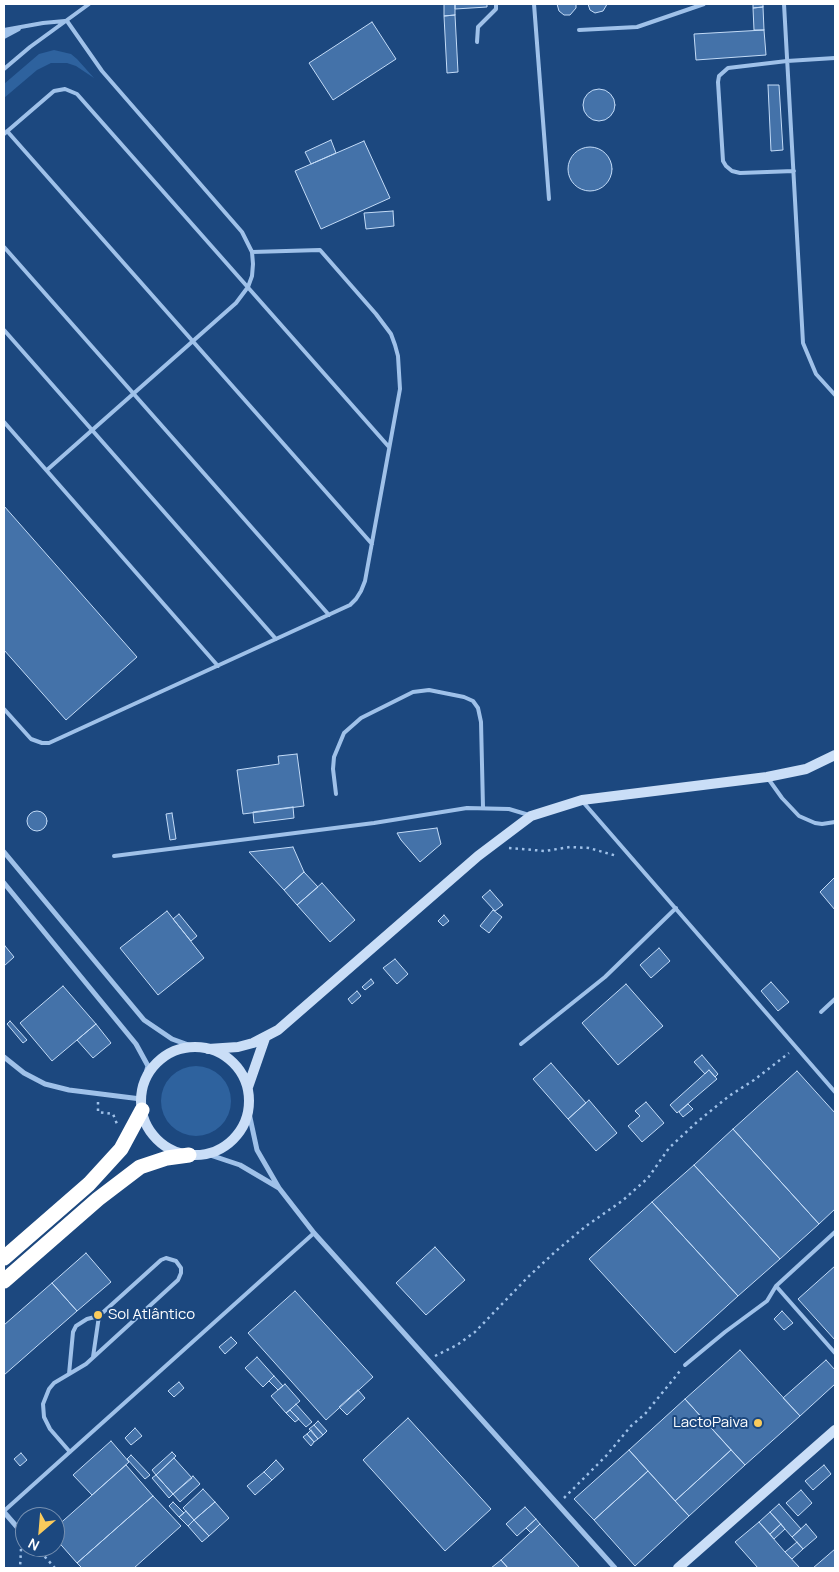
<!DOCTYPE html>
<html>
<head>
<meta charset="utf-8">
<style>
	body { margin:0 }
	#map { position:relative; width:839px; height:1572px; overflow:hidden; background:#1c487f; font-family:Manrope,sans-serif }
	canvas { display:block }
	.frame { position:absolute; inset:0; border:5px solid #fff; pointer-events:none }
	.north { position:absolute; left:15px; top:1507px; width:50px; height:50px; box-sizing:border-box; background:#1c487f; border:1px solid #7791b2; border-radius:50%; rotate:207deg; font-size:14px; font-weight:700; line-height:20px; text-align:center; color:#fff }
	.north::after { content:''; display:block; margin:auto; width:18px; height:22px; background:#facb5c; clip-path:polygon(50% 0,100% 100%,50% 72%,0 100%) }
</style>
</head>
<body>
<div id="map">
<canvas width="839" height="1572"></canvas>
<div class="frame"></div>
<div class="north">N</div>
</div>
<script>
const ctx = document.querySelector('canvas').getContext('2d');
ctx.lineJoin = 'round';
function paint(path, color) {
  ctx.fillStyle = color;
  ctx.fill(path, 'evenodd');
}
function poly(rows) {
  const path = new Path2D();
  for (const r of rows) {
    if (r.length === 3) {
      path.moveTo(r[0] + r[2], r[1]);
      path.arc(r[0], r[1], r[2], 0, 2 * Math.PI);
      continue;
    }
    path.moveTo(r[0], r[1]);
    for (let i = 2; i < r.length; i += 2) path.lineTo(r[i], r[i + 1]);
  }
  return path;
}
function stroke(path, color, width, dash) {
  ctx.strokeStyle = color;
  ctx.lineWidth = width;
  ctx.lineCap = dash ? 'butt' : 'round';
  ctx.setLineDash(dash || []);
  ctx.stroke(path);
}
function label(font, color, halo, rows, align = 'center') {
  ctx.font = font + ' Manrope,sans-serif';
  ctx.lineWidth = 4;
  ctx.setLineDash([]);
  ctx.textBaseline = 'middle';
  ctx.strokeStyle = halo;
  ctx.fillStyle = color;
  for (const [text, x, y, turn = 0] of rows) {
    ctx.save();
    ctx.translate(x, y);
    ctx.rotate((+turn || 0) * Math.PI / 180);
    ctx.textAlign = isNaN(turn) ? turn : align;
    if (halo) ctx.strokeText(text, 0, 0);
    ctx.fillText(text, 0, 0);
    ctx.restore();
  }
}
paint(poly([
	[54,50,71,54,77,59,94,78,76,66,67,63,51,63,37,70,4,98,4,84,39,54],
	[196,1101,35]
]), '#2e629e');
const building = poly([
	[444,4,455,4,455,15,444,16,444,4],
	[455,4,487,4,487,7,455,9,455,4],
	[557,4,576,4,576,8,570,15,564,15,559,11,557,4],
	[588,4,607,4,606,6,603,11,595,13,590,10,588,4],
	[753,4,763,4,763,7,753,8,753,4],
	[763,7,764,30,754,30,753,8,763,7],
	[455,15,458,72,447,73,444,16,455,15],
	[372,22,396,59,333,100,309,63,372,22],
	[764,30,766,55,696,60,694,34,764,30],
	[768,85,779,85,783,150,771,151,768,85],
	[599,105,16],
	[331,140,336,153,311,164,305,152,331,140],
	[364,141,390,198,321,229,295,171,364,141],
	[590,169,22],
	[393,211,394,226,366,229,364,213,393,211],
	[4,506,137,657,66,720,4,650,4,506],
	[297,754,304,806,243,814,237,770,279,764,278,756,297,754],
	[293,807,294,818,254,823,253,812,293,807],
	[37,821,10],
	[172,813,176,839,170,840,166,814,172,813],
	[437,828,441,844,420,862,401,840,397,833,437,828],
	[293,847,304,872,284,890,249,852,293,847],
	[304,872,318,887,297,905,284,890,304,872],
	[835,877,835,910,820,892,835,877],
	[322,883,355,920,330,942,297,905,322,883],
	[490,890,503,905,495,911,482,897,490,890],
	[493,910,502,917,489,933,480,926,493,910],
	[167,911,204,958,158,995,120,948,167,911],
	[179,914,197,936,191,941,173,919,179,914],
	[444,915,449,921,443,926,438,921,444,915],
	[5,946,14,957,4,966,4,947,5,946],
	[659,948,670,961,651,978,640,965,659,948],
	[395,959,408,974,397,984,383,968,395,959],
	[371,979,374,983,365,990,362,987,371,979],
	[771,982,789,1002,778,1011,761,991,771,982],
	[626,984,663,1026,618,1065,582,1023,626,984],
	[63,986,96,1024,52,1061,20,1023,63,986],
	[357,991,361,996,352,1004,348,999,357,991],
	[10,1021,27,1040,23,1043,7,1024,10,1021],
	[96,1024,111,1043,93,1058,77,1040,96,1024],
	[702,1055,718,1074,715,1077,709,1070,705,1074,694,1062,702,1055],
	[551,1063,586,1103,568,1119,533,1079,551,1063],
	[709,1070,717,1079,677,1113,670,1105,709,1070],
	[797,1071,835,1113,835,1209,819,1224,733,1129,797,1071],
	[589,1100,617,1133,596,1151,568,1119,589,1100],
	[646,1102,664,1123,642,1142,628,1126,640,1116,635,1111,646,1102],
	[688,1104,693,1109,683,1117,679,1112,688,1104],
	[733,1129,819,1224,780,1259,694,1165,733,1129],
	[694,1165,780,1259,738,1296,652,1202,694,1165],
	[652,1202,738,1296,675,1353,589,1259,652,1202],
	[435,1247,465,1280,426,1315,396,1283,435,1247],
	[86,1253,111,1282,77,1311,52,1283,86,1253],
	[835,1266,835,1340,798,1299,835,1266],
	[52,1283,77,1311,4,1375,4,1325,52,1283],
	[295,1291,373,1377,326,1420,248,1333,295,1291],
	[782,1311,793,1323,784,1330,774,1319,782,1311],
	[231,1337,237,1343,225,1354,219,1347,231,1337],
	[740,1350,800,1416,745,1465,685,1399,740,1350],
	[257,1357,274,1376,263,1387,245,1368,257,1357],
	[826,1360,835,1370,835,1384,800,1416,783,1398,826,1360],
	[274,1376,283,1386,278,1390,269,1381,274,1376],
	[179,1382,184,1388,174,1397,168,1391,179,1382],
	[285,1384,300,1401,286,1413,271,1396,285,1384],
	[358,1390,365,1398,347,1415,339,1407,358,1390],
	[685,1399,731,1450,675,1501,629,1450,685,1399],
	[296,1404,312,1422,306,1427,290,1410,296,1404],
	[290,1410,299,1419,295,1422,286,1413,290,1410],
	[408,1418,491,1509,445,1551,363,1460,408,1418],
	[318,1421,327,1431,323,1435,314,1425,318,1421],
	[314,1425,323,1435,318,1439,309,1429,314,1425],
	[135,1428,142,1436,131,1445,125,1438,135,1428],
	[311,1430,318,1439,314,1442,307,1434,311,1430],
	[307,1434,314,1442,311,1446,303,1437,307,1434],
	[111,1441,129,1462,92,1495,73,1475,111,1441],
	[629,1450,648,1471,594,1520,574,1499,629,1450],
	[731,1450,745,1465,689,1516,675,1501,731,1450],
	[172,1452,176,1456,156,1475,152,1470,172,1452],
	[21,1453,27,1460,20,1466,14,1459,21,1453],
	[131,1455,150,1475,145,1479,127,1459,131,1455],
	[174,1458,192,1478,173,1494,156,1475,174,1458],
	[276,1460,284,1469,272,1480,264,1472,276,1460],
	[126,1465,153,1496,77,1563,55,1538,55,1528,126,1465],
	[824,1465,831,1474,813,1490,805,1481,824,1465],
	[648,1471,689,1516,635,1566,594,1520,648,1471],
	[264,1472,272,1480,255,1495,247,1486,264,1472],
	[156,1475,173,1494,169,1498,152,1478,156,1475],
	[193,1476,200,1484,180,1502,173,1494,193,1476],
	[203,1489,215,1502,194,1520,183,1508,203,1489],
	[801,1490,812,1503,798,1516,786,1503,801,1490],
	[153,1496,181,1526,134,1568,82,1568,77,1563,153,1496],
	[173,1502,184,1513,179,1517,169,1506,173,1502],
	[215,1502,229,1518,209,1536,194,1520,215,1502],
	[779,1504,801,1529,792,1537,770,1512,779,1504],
	[525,1507,536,1519,517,1536,506,1524,525,1507],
	[186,1511,194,1520,188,1526,179,1517,186,1511],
	[770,1512,781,1524,770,1534,759,1522,770,1512],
	[536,1519,540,1524,531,1533,526,1528,536,1519],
	[194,1520,209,1536,202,1542,188,1526,194,1520],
	[759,1522,785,1552,800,1568,758,1568,735,1542,759,1522],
	[540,1524,580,1568,508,1568,501,1560,540,1524],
	[781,1524,785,1529,774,1539,770,1534,781,1524],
	[806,1524,817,1537,803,1549,792,1537,806,1524],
	[797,1542,803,1549,792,1559,785,1552,797,1542],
	[835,1549,835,1568,813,1568,835,1549],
	[501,1560,508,1568,491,1568,501,1560]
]);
paint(building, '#4472a9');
stroke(building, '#c3dbf7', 1);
stroke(poly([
	[509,848,545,851,570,847,589,848,617,856],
	[98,1102,98,1112,113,1114,117,1124],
	[435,1356,457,1345,475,1332,529,1276,556,1251,586,1226,622,1201,648,1178,669,1148,697,1122,729,1096,754,1080,789,1053],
	[564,1498,606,1456,631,1426,645,1414,680,1371],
	[19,1536,21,1549,20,1568],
	[36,1547,55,1568]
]), '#9fc1e9', 2.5, [2.5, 4]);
stroke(poly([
	[534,4,549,199],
	[784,4,803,343,816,374,835,395],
	[4,30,43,23,65,21],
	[579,30,637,27,704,4],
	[4,33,12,30],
	[4,37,19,29],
	[477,42,478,27,496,9,496,4],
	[4,69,30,47,89,4],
	[7,131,372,544],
	[4,134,54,91,65,89,77,94,389,447],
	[794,171,740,173,732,171,726,166,723,161,718,82,719,76,728,68,787,61,835,58],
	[4,247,329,615],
	[4,330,276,639],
	[4,422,218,666],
	[47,470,236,303,248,287,252,276,253,264,252,252,242,232,102,71,67,21],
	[4,709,31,739,42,743,49,743,350,605,356,599,361,591,365,581,400,389,398,356,395,345,391,334,376,314,320,250,252,252],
	[767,777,782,798,799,816,815,823,822,824,835,822],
	[336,794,333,769,334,757,344,733,361,718,413,692,429,690,464,697,473,701,478,708,481,722,483,807],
	[583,802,835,1092],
	[114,856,374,823,467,808,509,809,529,815],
	[821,1012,835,999],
	[521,1044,605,977,676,908],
	[776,1286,835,1353],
	[93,1357,99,1316],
	[685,1365,725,1332,767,1301,776,1286,835,1232],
	[69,1374,73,1332,76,1326,87,1319,99,1316,161,1260,166,1258,176,1261,181,1268,181,1273,178,1280,86,1364,54,1383,49,1389,43,1404,44,1417,50,1429,70,1452],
	[4,1511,314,1233]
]), '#9fc1e9', 4);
stroke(poly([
	[4,852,144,1020,172,1039,194,1047],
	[4,883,136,1044,148,1066,143,1084],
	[4,1057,24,1073,45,1084,69,1090,141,1099],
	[207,1154,240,1165,279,1188,257,1150,249,1113],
	[279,1188,314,1233,615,1568],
	[4,1512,17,1527]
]), '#9fc1e9', 5);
stroke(poly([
	[195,1101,54],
	[208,1049,238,1047,253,1043,278,1030,478,856,531,816,582,800,767,777,806,769,835,755],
	[248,1087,265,1038],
	[678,1568,835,1430]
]), '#cadef7', 10);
stroke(poly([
	[4,1258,89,1184,121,1149,142,1110],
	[4,1281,98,1199,140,1167,167,1158,189,1155]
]), '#fff', 15);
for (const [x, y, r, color] of [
	[98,1315,5,"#facb5c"],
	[758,1423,5,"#facb5c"]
]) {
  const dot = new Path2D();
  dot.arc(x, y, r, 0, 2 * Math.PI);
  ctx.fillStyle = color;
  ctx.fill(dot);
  stroke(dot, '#1c487f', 2);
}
label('15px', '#fff', '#1c487f', [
	["Sol Atlântico",108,1315],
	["LactoPaiva",748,1423,"right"]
], 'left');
</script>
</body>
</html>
